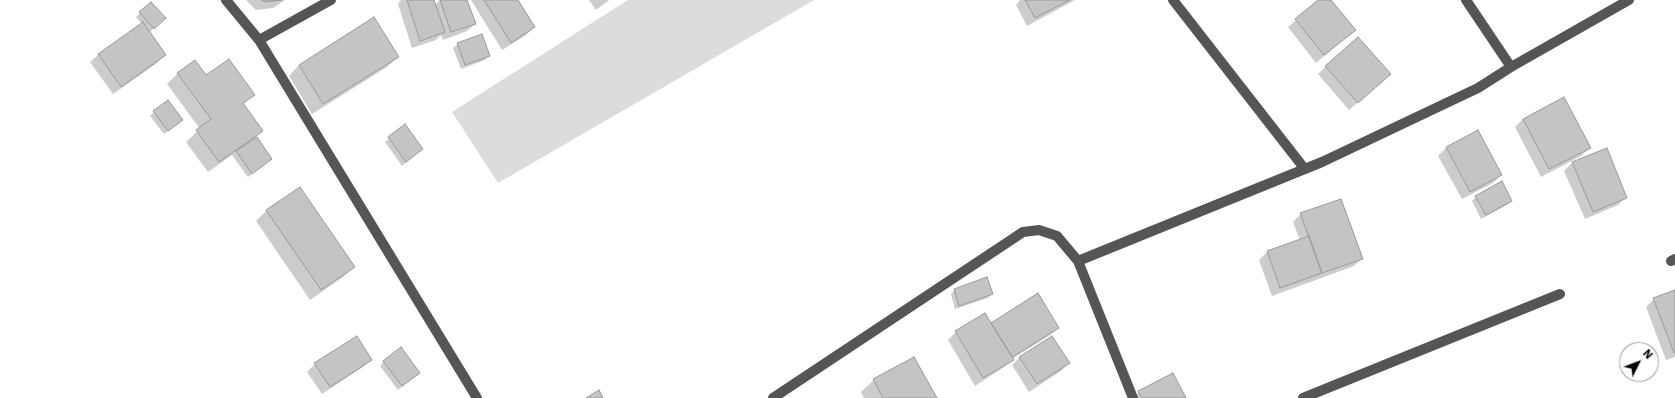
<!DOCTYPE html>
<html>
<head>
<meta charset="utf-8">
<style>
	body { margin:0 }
	#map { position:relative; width:1675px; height:398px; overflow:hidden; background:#fff; font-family:"Work Sans",sans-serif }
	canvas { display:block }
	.north { position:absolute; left:1619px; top:342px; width:40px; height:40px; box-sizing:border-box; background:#fff; border:1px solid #999; border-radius:50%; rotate:48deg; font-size:11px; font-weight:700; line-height:16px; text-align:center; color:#000 }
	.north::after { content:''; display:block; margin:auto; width:14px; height:18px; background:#000; clip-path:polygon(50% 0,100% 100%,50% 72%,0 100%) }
</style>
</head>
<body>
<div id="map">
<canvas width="1675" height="398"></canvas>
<div class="north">N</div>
</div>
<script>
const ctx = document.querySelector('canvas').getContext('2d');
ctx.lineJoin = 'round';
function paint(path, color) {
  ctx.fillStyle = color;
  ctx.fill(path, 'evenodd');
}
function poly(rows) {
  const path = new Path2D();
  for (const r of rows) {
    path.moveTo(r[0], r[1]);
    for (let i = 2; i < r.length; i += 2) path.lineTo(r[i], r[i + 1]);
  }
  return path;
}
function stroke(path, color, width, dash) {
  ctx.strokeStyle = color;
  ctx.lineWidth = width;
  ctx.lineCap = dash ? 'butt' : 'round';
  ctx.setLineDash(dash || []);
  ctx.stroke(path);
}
paint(poly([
	[628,0,814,0,498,183,452,112]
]), '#dcdcdc');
paint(poly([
	[246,0,285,0,273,8,256,10],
	[401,0,433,0,435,5,440,0,466,0,475,24,467,31,443,40,441,35,436,40,412,48,398,4],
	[471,0,516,0,534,27,526,35,502,50],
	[589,0,609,0,596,10],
	[1020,0,1075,0,1027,26,1016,5],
	[1320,0,1330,0,1355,30,1316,63,1288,27],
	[140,13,160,22,149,33,165,55,157,63,113,94,90,62,98,55,142,24,136,17],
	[458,44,489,56,485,60,461,69,453,48],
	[398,57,387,67,312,114,289,76,299,65],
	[1326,66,1382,82,1349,110,1318,74],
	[178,73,206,76,253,95,243,105,261,130,255,137,271,159,248,177,232,155,208,172,186,142,200,129,167,84],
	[154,112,182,120,164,134,150,116],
	[1523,119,1589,148,1581,156,1541,177,1515,127],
	[405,126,422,149,402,166,385,142],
	[1477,131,1501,175,1493,183,1462,199,1438,156,1446,148],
	[1606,149,1626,197,1618,205,1585,219,1564,171,1572,163],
	[300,188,354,267,343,277,310,300,256,221,266,211],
	[1476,197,1511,201,1507,205,1481,219,1472,201],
	[1301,214,1362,258,1354,266,1272,296,1259,260,1267,252,1300,240,1293,222],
	[955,290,992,293,988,298,955,309,951,294],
	[1675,291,1675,357,1666,360,1646,307,1654,299],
	[985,314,991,324,1058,327,1050,335,1012,359,1004,367,975,386,948,340,956,332],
	[1020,357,1069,363,1061,371,1029,392,1012,365],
	[914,358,936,398,864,398,861,392,874,380],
	[371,359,363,367,322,394,307,372,315,364],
	[384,361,419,373,398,390,380,366],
	[1139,392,1185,398,1133,398]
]), '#0003');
const building = poly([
	[262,0,282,0,264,2,262,0],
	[407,0,434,0,445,32,420,41,407,0],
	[440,0,467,0,476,24,451,32,440,0],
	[484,0,518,0,535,27,511,43,484,0],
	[1025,0,1070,0,1035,18,1025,0],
	[1318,0,1331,0,1356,30,1324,55,1295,19,1318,0],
	[151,2,166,18,154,29,139,12,151,2],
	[374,17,399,57,323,104,299,65,374,17],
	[143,22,166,55,121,87,98,54,143,22],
	[482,34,490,56,465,65,457,43,482,34],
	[1358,37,1391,74,1358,103,1325,66,1358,37],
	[229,59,255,95,243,103,263,131,219,162,196,130,211,119,177,73,195,60,206,75,229,59],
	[1564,97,1591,148,1549,169,1523,119,1564,97],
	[168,100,183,120,168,131,153,111,168,100],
	[405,124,423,149,406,162,388,137,405,124],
	[1478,130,1502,175,1470,192,1446,147,1478,130],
	[257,137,272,159,252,174,236,151,257,137],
	[1607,148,1627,198,1593,212,1572,162,1607,148],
	[1502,181,1512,201,1486,215,1475,196,1502,181],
	[300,187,355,267,321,290,266,210,300,187],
	[1341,199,1363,259,1322,273,1300,213,1341,199],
	[1309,236,1322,273,1280,288,1267,251,1309,236],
	[987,277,993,294,959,306,954,289,987,277],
	[1675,290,1675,352,1674,353,1653,298,1675,290],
	[1038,293,1059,328,1012,357,991,323,1038,293],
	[985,313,1014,360,983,378,955,331,985,313],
	[357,336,372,360,330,387,314,363,357,336],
	[1052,336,1070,363,1037,384,1019,357,1052,336],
	[401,347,420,373,402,386,383,361,401,347],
	[914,357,937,398,883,398,873,379,914,357],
	[1173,373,1186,398,1142,398,1138,391,1173,373],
	[599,390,603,398,586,398,599,390]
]);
paint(building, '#c4c4c4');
stroke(building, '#999', 1);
stroke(poly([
	[226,0,259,40,477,398],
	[1173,0,1304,168],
	[1466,0,1511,67],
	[259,40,331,0],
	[1078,261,1322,162,1478,88,1511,67,1629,0],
	[1671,261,1675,259],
	[773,398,1023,232,1039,230,1057,236,1078,261,1133,398],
	[1303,398,1560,294]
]), '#555', 10);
</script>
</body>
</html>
